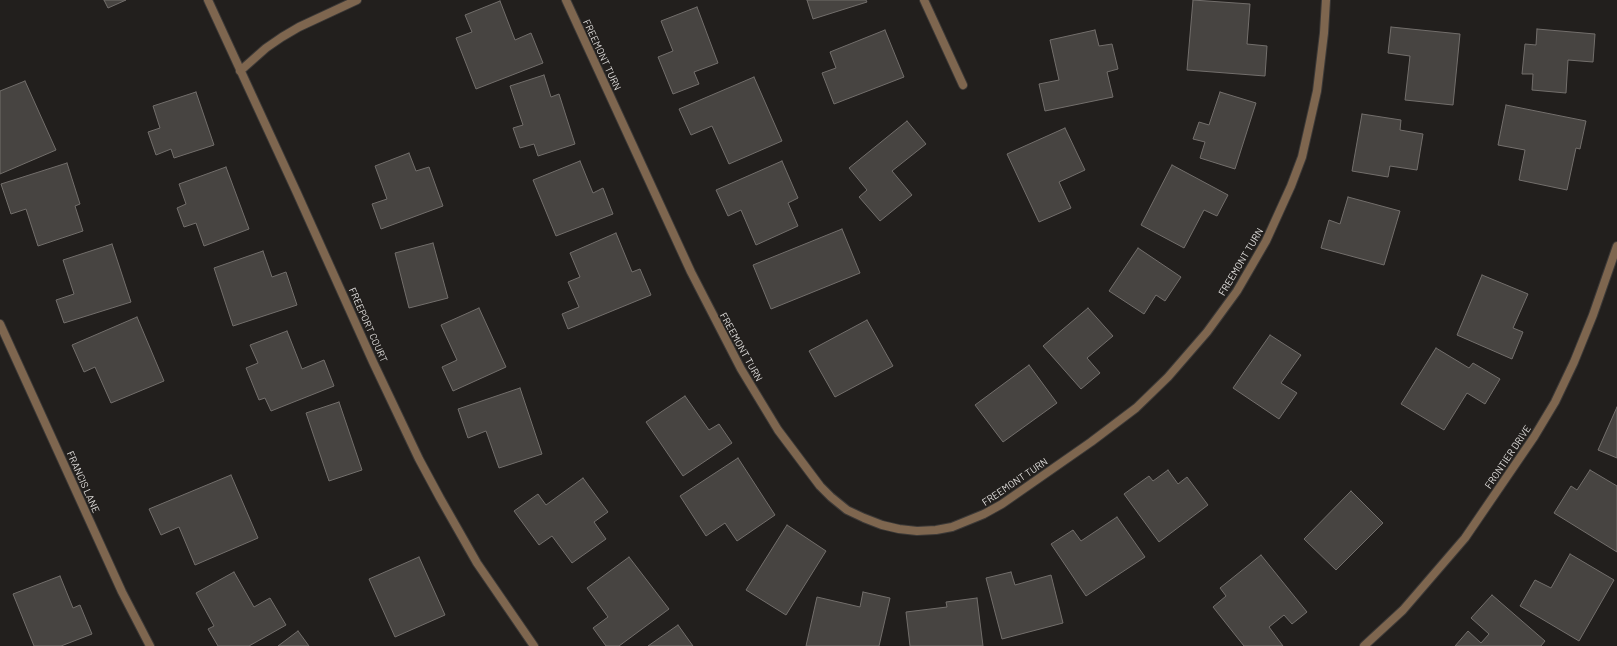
<!DOCTYPE html>
<html>
<head>
<meta charset="utf-8">
<style>
	body { margin:0 }
	canvas { display:block; background:#221f1d }
</style>
</head>
<body>
<canvas width="1617" height="646"></canvas>
<script>
const ctx = document.querySelector('canvas').getContext('2d');
ctx.lineJoin = 'round';
function paint(path, color) {
  ctx.fillStyle = color;
  ctx.fill(path, 'evenodd');
}
function poly(rows) {
  const path = new Path2D();
  for (const r of rows) {
    path.moveTo(r[0], r[1]);
    for (let i = 2; i < r.length; i += 2) path.lineTo(r[i], r[i + 1]);
  }
  return path;
}
function stroke(path, color, width, dash) {
  ctx.strokeStyle = color;
  ctx.lineWidth = width;
  ctx.lineCap = dash ? 'butt' : 'round';
  ctx.setLineDash(dash || []);
  ctx.stroke(path);
}
function label(font, color, halo, rows, align = 'center') {
  ctx.font = font + ' Barlow,sans-serif';
  ctx.lineWidth = 3.5;
  ctx.setLineDash([]);
  ctx.textBaseline = 'middle';
  ctx.strokeStyle = halo;
  ctx.fillStyle = color;
  for (const [text, x, y, turn = 0] of rows) {
    ctx.save();
    ctx.translate(x, y);
    ctx.rotate((+turn || 0) * Math.PI / 180);
    ctx.textAlign = isNaN(turn) ? turn : align;
    if (halo) ctx.strokeText(text, 0, 0);
    ctx.fillText(text, 0, 0);
    ctx.restore();
  }
}
const building = poly([
	[104,0,126,0,108,8,104,0],
	[807,0,866,0,867,2,813,19,807,0],
	[1193,0,1250,4,1247,44,1267,46,1265,76,1187,70,1193,0],
	[500,1,515,40,531,33,543,63,476,89,456,38,472,32,465,15,500,1],
	[697,7,718,63,694,72,699,84,673,94,658,57,673,51,661,21,697,7],
	[1391,27,1460,34,1453,105,1405,100,1410,56,1388,53,1391,27],
	[1537,29,1595,34,1593,62,1568,60,1566,93,1532,90,1533,74,1522,74,1525,44,1536,45,1537,29],
	[885,30,904,77,834,104,822,73,836,68,830,52,885,30],
	[1095,30,1099,46,1112,44,1118,69,1107,72,1113,97,1045,111,1039,84,1059,80,1050,40,1095,30],
	[544,75,551,97,559,94,575,144,538,156,534,144,520,148,513,128,523,125,510,86,544,75],
	[754,77,782,141,729,164,712,126,691,135,679,109,754,77],
	[25,81,56,150,0,174,0,91,25,81],
	[196,92,214,145,174,158,171,149,156,155,148,132,160,128,153,106,196,92],
	[1220,92,1256,103,1235,169,1200,158,1205,142,1193,139,1199,122,1209,125,1220,92],
	[1506,105,1586,121,1580,149,1576,148,1567,190,1519,180,1525,150,1498,145,1506,105],
	[1362,114,1401,120,1400,130,1423,134,1417,170,1390,166,1388,177,1352,171,1362,114],
	[907,121,926,144,892,171,912,195,880,221,859,197,867,190,849,168,907,121],
	[1065,128,1085,170,1059,182,1071,208,1039,222,1007,154,1065,128],
	[409,153,416,171,429,167,443,206,381,229,372,204,387,199,375,166,409,153],
	[580,161,593,193,603,188,613,214,556,236,533,180,580,161],
	[782,161,798,198,788,203,798,226,756,245,741,210,728,216,716,190,782,161],
	[67,163,80,204,75,206,83,231,38,246,26,209,11,214,1,184,67,163],
	[1172,165,1228,195,1217,216,1204,210,1184,248,1141,225,1172,165],
	[226,167,249,229,204,246,196,223,184,227,177,208,186,204,179,184,226,167],
	[1348,197,1400,211,1384,265,1321,248,1329,220,1340,224,1348,197],
	[842,229,860,273,771,309,753,265,842,229],
	[616,233,632,272,640,269,651,295,568,329,562,314,579,307,568,282,580,277,570,253,616,233],
	[433,243,448,298,409,308,395,253,433,243],
	[112,244,131,302,64,323,56,300,74,294,63,260,112,244],
	[1138,248,1181,277,1165,301,1156,295,1144,314,1109,291,1138,248],
	[263,251,272,277,286,272,297,305,233,326,214,268,263,251],
	[1482,275,1528,294,1513,328,1523,332,1512,359,1457,335,1482,275],
	[479,308,506,367,453,391,442,367,457,360,441,325,479,308],
	[1088,308,1113,336,1087,358,1100,373,1081,389,1043,346,1088,308],
	[137,317,164,381,111,403,95,367,84,372,72,345,137,317],
	[867,320,893,366,835,397,809,351,867,320],
	[287,331,302,369,324,360,334,386,271,411,265,398,259,400,246,368,258,363,250,345,287,331],
	[1270,335,1301,355,1281,383,1297,393,1279,419,1233,388,1270,335],
	[1436,348,1469,368,1473,363,1500,379,1485,404,1467,393,1444,430,1401,404,1436,348],
	[1029,365,1057,403,1003,442,975,405,1029,365],
	[520,388,542,454,499,468,486,431,468,438,458,409,520,388],
	[685,396,709,430,719,424,732,443,683,476,646,422,685,396],
	[339,402,362,470,329,481,306,413,339,402],
	[1617,407,1617,458,1598,450,1617,407],
	[738,458,775,515,737,541,725,523,706,536,680,496,738,458],
	[1168,470,1178,484,1187,477,1208,505,1159,542,1124,494,1149,476,1153,481,1168,470],
	[1590,470,1617,486,1617,552,1554,513,1571,486,1577,490,1590,470],
	[231,475,258,538,195,565,179,527,161,535,149,509,231,475],
	[583,478,608,512,594,522,606,539,572,563,552,536,539,545,514,511,538,494,546,505,583,478],
	[1351,491,1383,523,1336,570,1304,539,1351,491],
	[1117,517,1145,557,1086,596,1051,544,1073,530,1081,541,1117,517],
	[787,525,826,551,786,615,746,590,787,525],
	[1570,554,1614,580,1579,641,1520,606,1535,580,1551,588,1570,554],
	[1261,555,1307,612,1292,624,1284,615,1269,627,1283,646,1244,646,1213,607,1226,596,1220,588,1261,555],
	[419,557,445,615,395,637,369,579,419,557],
	[629,557,669,609,619,646,606,646,593,628,608,617,587,588,629,557],
	[234,572,254,607,270,598,286,625,249,646,218,646,208,629,214,626,196,593,234,572],
	[1011,572,1015,585,1051,575,1063,623,1002,639,986,578,1011,572],
	[60,576,73,608,80,605,92,634,61,646,34,646,13,594,60,576],
	[863,592,890,598,879,646,806,646,817,597,860,607,863,592],
	[1492,595,1545,641,1541,646,1455,646,1468,631,1481,643,1489,634,1471,618,1492,595],
	[977,598,983,646,910,646,906,612,947,607,946,602,977,598],
	[678,625,693,646,648,646,678,625],
	[298,631,309,646,278,646,298,631]
]);
paint(building, '#474441');
stroke(building, '#726e6b', 1);
const minor = poly([
	[208,0,297,193,373,362,419,459,440,498,477,563,534,646],
	[566,0,691,272,741,369,778,430,820,486,831,497,847,510,864,518,882,525,899,529,917,531,936,530,952,527,984,514,1002,504,1091,442,1136,408,1168,377,1207,332,1237,291,1266,241,1291,186,1302,157,1317,91,1324,33,1326,0],
	[924,0,963,85],
	[240,71,266,48,282,37,299,27,357,0],
	[0,324,122,592,150,646],
	[1364,646,1403,610,1465,538,1534,437,1555,402,1574,362,1593,315,1617,246]
]);
stroke(minor, '#3c3937', 10);
stroke(minor, '#7e664f', 8);
label('10px', '#dedcda', '#221f1d', [
	["FREEMONT TURN",602,55,65],
	["FREEMONT TURN",1241,262,-59],
	["FREEPORT COURT",368,325,66],
	["FREEMONT TURN",741,347,61],
	["FRONTIER DRIVE",1508,457,-56],
	["FRANCIS LANE",83,482,66],
	["FREEMONT TURN",1015,482,-34]
]);
</script>
</body>
</html>
